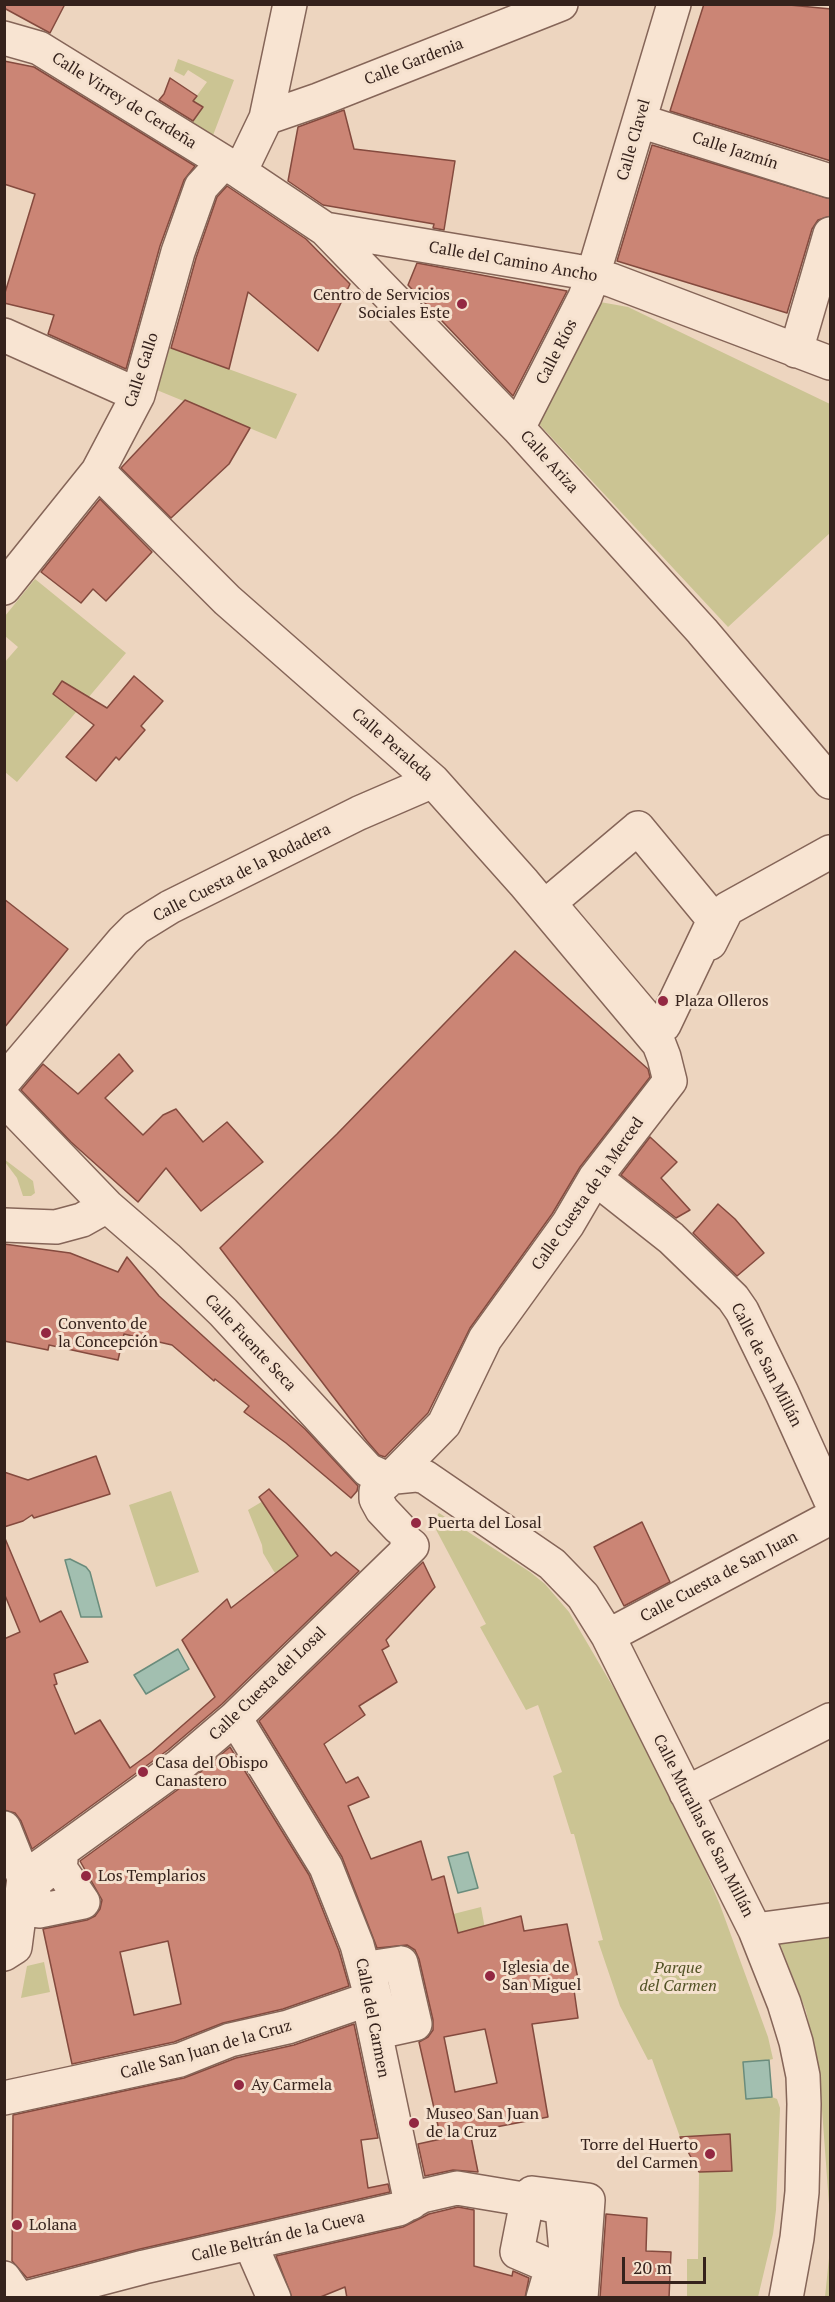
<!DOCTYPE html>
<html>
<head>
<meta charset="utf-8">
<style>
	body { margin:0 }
	#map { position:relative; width:835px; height:2302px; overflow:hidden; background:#edd5bf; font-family:"PT Serif",serif }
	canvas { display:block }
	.frame { position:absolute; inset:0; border:6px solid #35221c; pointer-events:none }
	.scale { position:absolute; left:622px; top:2257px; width:84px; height:27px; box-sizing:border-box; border:3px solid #35221c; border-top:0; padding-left:8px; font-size:18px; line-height:21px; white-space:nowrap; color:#35221c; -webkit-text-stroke:4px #f5e1ce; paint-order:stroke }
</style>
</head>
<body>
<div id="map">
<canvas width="835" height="2302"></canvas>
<div class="frame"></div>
<div class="scale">20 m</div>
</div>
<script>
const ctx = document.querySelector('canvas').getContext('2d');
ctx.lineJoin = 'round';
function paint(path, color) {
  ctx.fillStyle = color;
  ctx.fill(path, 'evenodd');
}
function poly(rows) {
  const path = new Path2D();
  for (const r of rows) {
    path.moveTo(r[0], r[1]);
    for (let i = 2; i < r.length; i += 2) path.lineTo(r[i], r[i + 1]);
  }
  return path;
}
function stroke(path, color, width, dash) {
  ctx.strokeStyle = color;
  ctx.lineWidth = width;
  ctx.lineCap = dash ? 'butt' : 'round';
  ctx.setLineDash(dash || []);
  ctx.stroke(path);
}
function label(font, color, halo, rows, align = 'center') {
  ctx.font = font + ' "PT Serif",serif';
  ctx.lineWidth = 6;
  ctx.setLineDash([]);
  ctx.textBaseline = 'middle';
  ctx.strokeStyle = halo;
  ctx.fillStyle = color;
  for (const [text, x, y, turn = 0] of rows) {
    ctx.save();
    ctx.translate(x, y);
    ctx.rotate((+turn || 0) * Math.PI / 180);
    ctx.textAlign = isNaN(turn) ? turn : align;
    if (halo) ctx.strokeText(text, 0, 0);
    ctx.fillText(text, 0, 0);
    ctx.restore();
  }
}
paint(poly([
	[178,59,234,80,212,138,191,124,202,107,193,101,207,82,188,70,184,76,174,71],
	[600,302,628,307,830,404,830,533,728,627,538,423],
	[160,344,297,394,276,439,147,386],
	[35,579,126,653,17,782,5,772,4,663,18,647,5,636,5,616],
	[4,1159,33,1181,35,1193,31,1196,23,1196,17,1178,5,1162],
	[171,1491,199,1572,156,1587,129,1505],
	[263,1501,326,1592,338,1606,317,1629,273,1570,263,1553,262,1545,248,1510],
	[439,1513,530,1572,545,1584,569,1612,626,1709,703,1865,720,1905,768,2037,773,2059,769,2060,772,2097,777,2099,780,2108,776,2210,773,2234,758,2297,687,2297,687,2259,698,2259,699,2172,732,2171,730,2134,680,2137,652,2059,648,2060,620,2006,598,1941,603,1940,574,1834,571,1834,553,1776,562,1772,538,1705,526,1710,480,1627,486,1624,432,1522],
	[481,1907,488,1945,408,1958,398,1928],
	[830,1928,830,2297,825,2297,830,2248,830,2218,819,2069,806,2011,777,1936],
	[44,1962,50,1992,21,1998,27,1966]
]), '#cbc493');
const water = poly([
	[70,1559,86,1567,90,1572,102,1617,81,1617,65,1560,70,1559],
	[178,1649,189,1669,146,1694,134,1675,178,1649],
	[468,1852,478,1888,458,1893,448,1857,468,1852],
	[769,2060,772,2097,746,2099,743,2062,769,2060]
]);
paint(water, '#a2bfb0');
stroke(water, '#6a8c7c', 1.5);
const building = poly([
	[4,4,65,4,50,33,4,8,4,4],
	[704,4,779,4,831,9,831,161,670,111,704,4],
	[4,61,34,67,195,166,184,180,160,246,126,369,48,334,54,315,4,303,4,296,35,194,4,184,4,61],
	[170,78,197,96,193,101,203,107,193,121,159,100,164,94,170,78],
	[344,110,354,149,455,161,444,230,433,228,434,224,323,205,288,181,298,127,344,110],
	[652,145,831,199,831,216,818,220,812,229,787,313,617,261,652,145],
	[227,186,306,239,350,284,318,351,248,292,229,369,171,348,196,258,217,197,227,186],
	[417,263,567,291,513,396,408,285,417,263],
	[185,400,250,428,229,464,171,518,121,468,185,400],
	[100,499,152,552,106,601,93,589,81,603,41,572,100,499],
	[134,676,163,701,141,726,145,730,119,760,116,757,96,781,66,757,94,725,53,694,62,681,107,708,134,676],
	[4,899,68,949,4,1028,4,899],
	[515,951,648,1069,650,1077,580,1167,552,1214,470,1328,428,1413,385,1457,379,1455,367,1441,220,1248,337,1134,515,951],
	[119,1054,133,1071,105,1098,143,1135,163,1115,176,1109,203,1142,227,1122,263,1162,201,1211,166,1168,138,1202,71,1142,21,1090,43,1064,78,1094,119,1054],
	[650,1137,677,1162,661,1178,690,1210,676,1218,621,1175,650,1137],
	[718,1204,735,1219,764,1253,737,1276,693,1233,718,1204],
	[4,1244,70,1253,118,1272,127,1257,159,1296,305,1429,358,1486,357,1491,351,1498,286,1443,244,1412,249,1406,215,1379,214,1381,172,1345,124,1334,118,1360,49,1345,48,1350,4,1341,4,1244],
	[96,1456,110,1494,34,1518,32,1515,23,1521,4,1527,4,1472,28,1480,96,1456],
	[269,1489,331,1556,336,1552,359,1571,222,1704,168,1750,32,1849,21,1821,15,1813,4,1810,4,1639,20,1632,4,1593,4,1536,40,1622,61,1611,88,1662,54,1674,57,1684,54,1685,75,1734,100,1720,130,1768,152,1752,215,1697,182,1640,227,1599,231,1608,298,1556,259,1497,269,1489],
	[642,1522,670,1582,624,1606,594,1547,642,1522],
	[423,1562,435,1587,386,1640,389,1646,382,1650,397,1682,359,1706,365,1715,324,1744,346,1783,358,1777,369,1797,348,1806,371,1859,421,1841,432,1880,444,1876,458,1933,521,1916,524,1931,567,1924,580,1989,574,1990,578,2018,532,2024,548,2117,470,2132,478,2172,453,2170,425,2176,418,2144,441,2139,419,2042,428,2037,433,2030,433,2020,419,1959,415,1950,407,1945,377,1948,342,1857,259,1721,423,1562],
	[485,2029,497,2083,455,2092,444,2037,485,2029],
	[230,1747,309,1875,339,1951,349,1986,283,2009,223,2023,174,2042,72,2064,43,1929,87,1920,95,1916,100,1909,102,1900,80,1861,191,1780,230,1747],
	[168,1941,181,2004,134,2015,120,1952,168,1941],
	[354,2024,378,2138,361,2140,368,2188,388,2184,390,2192,140,2249,27,2278,12,2261,13,2115,184,2078,236,2058,294,2045,354,2024],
	[730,2134,732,2171,699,2172,680,2137,730,2134],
	[458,2207,474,2210,474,2266,512,2276,513,2271,529,2278,525,2298,347,2298,345,2287,318,2298,292,2298,276,2256,403,2227,429,2214,458,2207],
	[606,2214,647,2218,646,2251,671,2252,669,2298,600,2298,606,2214]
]);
paint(building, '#cb8575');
stroke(building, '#844a3e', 1.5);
const street = poly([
	[4,38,39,48,240,172,325,229,518,428,702,631,830,782],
	[266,118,318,100,561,4],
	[640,121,830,181],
	[240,172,266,118,290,4],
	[325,229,576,271,611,280,830,363],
	[4,335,138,395],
	[796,351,830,234],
	[518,428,585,297,593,275,674,4],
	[98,471,227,600,433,781,524,883,659,1044,664,1057,670,1081,595,1178,568,1224,485,1339,444,1424,391,1478,376,1491,376,1499,382,1510,399,1528],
	[4,588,98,471,138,395,178,252,201,187,223,163],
	[638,828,714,920,664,1025,652,1025,549,903,638,828],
	[710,943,727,909,830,852],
	[4,1081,123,941,136,928,170,907,359,813,433,781],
	[4,1099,107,1206,167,1258,223,1312,368,1470,385,1478,416,1475,425,1477,552,1564,583,1596,608,1636,755,1930,784,2003,796,2042,803,2076,804,2104,802,2192,797,2238,786,2298],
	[595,1178,671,1238,733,1298,742,1311,782,1393,830,1499],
	[4,1225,56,1227,82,1220,107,1206],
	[608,1636,830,1518],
	[235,1718,326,1867,357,1945,369,1989,370,2008,411,2203],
	[686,1793,830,1720],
	[4,1828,24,1878,15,1947,4,1954],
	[61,1860,60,1868,83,1902,39,1911,31,1885,61,1860],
	[24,1878,180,1765,235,1718,412,1546,407,1542],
	[755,1930,830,1920],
	[401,1963,415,2024,383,2031,368,1968,401,1963],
	[4,2098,180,2060,230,2040,288,2027,369,1999],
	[250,2243,274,2298],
	[4,2278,18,2298],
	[26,2298,144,2267,399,2209,422,2196,457,2188,529,2200,562,2208,567,2263,552,2298],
	[543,2298,552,2267,517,2252,526,2206,532,2193,588,2200,581,2298]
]);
stroke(street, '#856558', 36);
stroke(street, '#f8e4d2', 33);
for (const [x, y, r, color] of [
	[462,304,6,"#932842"],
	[663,1001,6,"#932842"],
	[46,1333,6,"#932842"],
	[416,1523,6,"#932842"],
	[143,1772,6,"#932842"],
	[86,1876,6,"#932842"],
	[490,1976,6,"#932842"],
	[239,2085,6,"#932842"],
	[414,2123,6,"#932842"],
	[710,2154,6,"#932842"],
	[17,2225,6,"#932842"]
]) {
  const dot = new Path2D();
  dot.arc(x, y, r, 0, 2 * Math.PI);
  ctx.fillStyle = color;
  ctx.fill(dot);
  stroke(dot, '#f5e1ce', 2);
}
label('16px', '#35221c', '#f5e1ce', [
	["Calle Gardenia",414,62,-21],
	["Calle Virrey de Cerdeña",124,101,32],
	["Calle Clavel",634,140,-74],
	["Calle Jazmín",735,151,18],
	["Calle del Camino Ancho",513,262,10],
	["Calle Ríos",557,352,-63],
	["Calle Gallo",142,370,-72],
	["Calle Ariza",549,462,48],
	["Calle Peraleda",392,745,41],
	["Calle Cuesta de la Rodadera",242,873,-27],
	["Calle Cuesta de la Merced",588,1194,-55],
	["Calle Fuente Seca",250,1343,47],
	["Calle de San Millán",766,1365,63],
	["Calle Cuesta de San Juan",719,1577,-28],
	["Calle Cuesta del Losal",268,1684,-44],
	["Calle Murallas de San Millán",703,1826,63],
	["Calle del Carmen",372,2018,79],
	["Calle San Juan de la Cruz",206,2050,-16],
	["Calle Beltrán de la Cueva",278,2237,-13]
]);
label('16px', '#35221c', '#f5e1ce', [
	["Centro de Servicios",450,295,"right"],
	["Sociales Este",450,313,"right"],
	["Plaza Olleros",675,1001],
	["Convento de",58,1324],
	["la Concepción",58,1342],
	["Puerta del Losal",428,1523],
	["Casa del Obispo",155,1763],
	["Canastero",155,1781],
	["Los Templarios",98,1876],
	["Iglesia de",502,1967],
	["San Miguel",502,1985],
	["Ay Carmela",251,2085],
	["Museo San Juan",426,2114],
	["de la Cruz",426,2132],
	["Torre del Huerto",698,2145,"right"],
	["del Carmen",698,2163,"right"],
	["Lolana",29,2225]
], 'left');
label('italic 16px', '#505123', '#f5e1ce', [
	["Parque",678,1968],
	["del Carmen",678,1986]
]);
</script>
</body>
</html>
